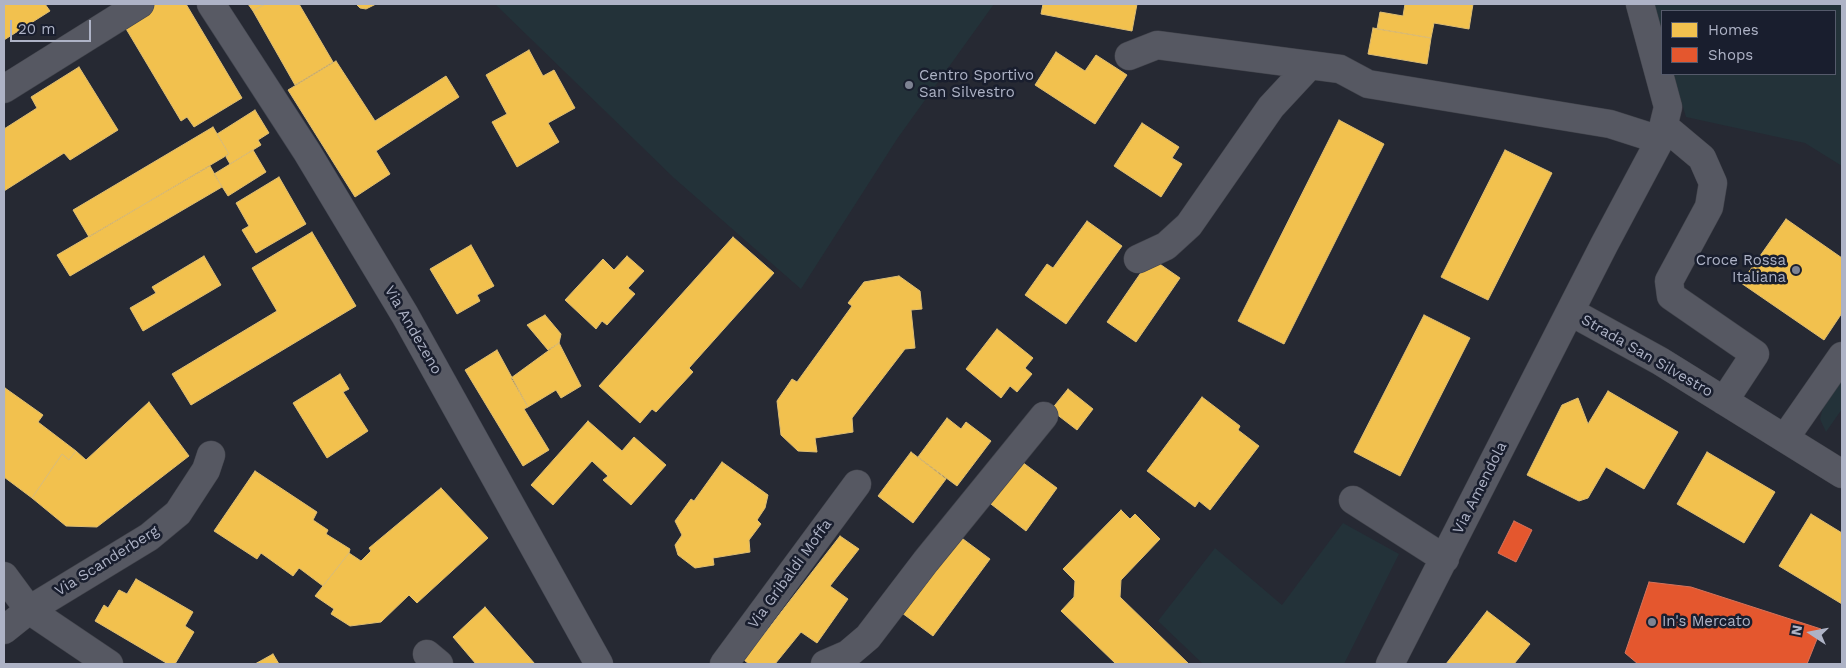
<!DOCTYPE html>
<html>
<head>
<meta charset="utf-8">
<style>
	body { margin:0 }
	#map { position:relative; width:1846px; height:668px; overflow:hidden; background:#262933; font-family:"Work Sans",sans-serif }
	canvas { display:block }
	.frame { position:absolute; inset:0; border:5px solid #aeb3c6; pointer-events:none }
	.legend { position:absolute; left:1661px; top:10px; width:175px; height:65px; box-sizing:border-box; background:#191e2e; border:1px solid #555a6b; margin:0; padding:6px 9px; list-style:none; font-size:15px; color:#aeb3c6 }
	.legend li { display:flex; align-items:center; gap:10px; height:25px }
	.legend b { width:25px; border:1px solid #555a6b }
	.north { position:absolute; left:1786px; top:608px; width:50px; height:50px; -webkit-text-stroke:4px #191e2e; paint-order:stroke; rotate:281deg; font-size:14px; font-weight:700; line-height:20px; text-align:center; color:#aeb3c6 }
	.north::after { content:''; display:block; margin:auto; width:18px; height:22px; background:#aeb3c6; clip-path:polygon(50% 0,100% 100%,50% 72%,0 100%) }
	.scale { position:absolute; left:10px; top:20px; width:81px; height:22px; box-sizing:border-box; border:2px solid #aeb3c6; border-top:0; padding-left:6px; font-size:15px; line-height:18px; white-space:nowrap; color:#aeb3c6; -webkit-text-stroke:4px #191e2e; paint-order:stroke }
</style>
</head>
<body>
<div id="map">
<canvas width="1846" height="668"></canvas>
<div class="frame"></div>
<ul class="legend">
<li><b style="height:14px;background:#f2c14e"></b>Homes</li>
<li><b style="height:14px;background:#e4572e"></b>Shops</li>
</ul>
<div class="north">N</div>
<div class="scale">20 m</div>
</div>
<script>
const ctx = document.querySelector('canvas').getContext('2d');
ctx.lineJoin = 'round';
function paint(path, color) {
  ctx.fillStyle = color;
  ctx.fill(path, 'evenodd');
}
function poly(rows) {
  const path = new Path2D();
  for (const r of rows) {
    path.moveTo(r[0], r[1]);
    for (let i = 2; i < r.length; i += 2) path.lineTo(r[i], r[i + 1]);
  }
  return path;
}
function stroke(path, color, width, dash) {
  ctx.strokeStyle = color;
  ctx.lineWidth = width;
  ctx.lineCap = dash ? 'butt' : 'round';
  ctx.setLineDash(dash || []);
  ctx.stroke(path);
}
function label(font, color, halo, rows, align = 'center') {
  ctx.font = font + ' "Work Sans",sans-serif';
  ctx.lineWidth = 5;
  ctx.setLineDash([]);
  ctx.textBaseline = 'middle';
  ctx.strokeStyle = halo;
  ctx.fillStyle = color;
  for (const [text, x, y, turn = 0] of rows) {
    ctx.save();
    ctx.translate(x, y);
    ctx.rotate((+turn || 0) * Math.PI / 180);
    ctx.textAlign = isNaN(turn) ? turn : align;
    if (halo) ctx.strokeText(text, 0, 0);
    ctx.fillText(text, 0, 0);
    ctx.restore();
  }
}
paint(poly([
	[495,4,994,4,897,139,801,289,674,178],
	[1652,4,1842,4,1842,166,1805,143,1686,117,1673,74,1835,74,1835,11,1662,11,1662,36],
	[1842,379,1842,409,1826,432,1820,419,1823,407],
	[1343,523,1399,554,1344,664,1203,664,1158,621,1215,548,1282,605]
]), '#233239');
const homes = poly([
	[4,4,45,4,50,11,4,40,4,4],
	[153,4,186,4,242,98,194,127,187,117,181,121,122,22,153,4],
	[248,4,265,4,253,11,248,4],
	[265,4,299,4,333,62,295,85,253,11,265,4],
	[356,4,376,4,366,9,360,8,356,4],
	[1043,4,1137,4,1132,31,1041,14,1043,4],
	[1405,4,1473,4,1469,29,1434,23,1431,38,1377,29,1380,12,1403,16,1405,4],
	[1373,28,1431,38,1427,64,1368,54,1373,28],
	[529,50,543,76,554,70,575,108,548,123,559,142,517,167,492,122,507,114,486,75,529,50],
	[1056,52,1085,71,1096,55,1127,75,1095,124,1035,85,1056,52],
	[336,61,375,121,446,76,459,97,376,151,390,174,355,197,288,90,336,61],
	[79,67,118,130,70,160,64,153,4,191,4,129,37,108,31,97,79,67],
	[255,110,269,133,258,140,261,145,230,164,226,157,229,154,217,134,255,110],
	[1339,120,1384,144,1284,344,1238,321,1339,120],
	[1142,123,1179,147,1172,158,1182,164,1161,197,1114,166,1142,123],
	[213,127,229,154,89,237,73,210,213,127],
	[253,150,266,172,228,196,214,174,253,150],
	[1505,150,1552,173,1488,300,1441,277,1505,150],
	[210,166,222,187,70,276,57,255,210,166],
	[279,177,306,224,256,253,242,230,249,226,236,203,279,177],
	[1786,219,1842,258,1842,313,1824,340,1741,283,1786,219],
	[1087,221,1122,246,1066,324,1025,295,1047,264,1053,268,1087,221],
	[312,232,356,306,191,405,172,374,277,311,252,268,312,232],
	[733,237,774,273,689,368,693,372,656,412,652,409,640,423,599,386,733,237],
	[471,245,494,286,477,295,480,301,457,314,430,269,471,245],
	[204,256,221,285,143,331,130,308,156,293,152,287,204,256],
	[627,256,644,271,628,288,635,294,607,325,602,321,596,329,565,300,603,259,614,270,627,256],
	[1151,258,1180,278,1136,342,1107,322,1151,258],
	[899,276,920,291,922,309,911,310,915,348,905,349,852,418,853,432,815,438,817,452,798,451,781,435,777,401,792,379,797,382,852,306,848,303,864,282,899,276],
	[545,315,561,334,559,343,548,350,527,325,545,315],
	[1424,315,1470,338,1400,476,1354,452,1424,315],
	[997,329,1033,358,1025,368,1032,374,1017,392,1010,386,1001,398,966,369,997,329],
	[559,343,581,386,561,398,556,390,528,407,511,378,559,343],
	[497,350,528,407,524,409,549,450,523,466,465,370,497,350],
	[340,374,349,389,343,392,368,431,327,458,293,403,340,374],
	[5,388,43,415,38,422,76,451,69,460,62,454,32,498,4,477,5,388],
	[1068,389,1093,409,1077,430,1051,410,1068,389],
	[1608,391,1678,432,1644,489,1606,467,1588,498,1579,501,1527,475,1562,405,1578,398,1588,424,1608,391],
	[1202,397,1240,426,1238,430,1259,446,1210,510,1199,501,1195,507,1147,471,1202,397],
	[149,402,189,456,97,527,66,526,32,498,62,454,69,460,76,451,86,460,149,402],
	[947,418,961,429,966,422,991,441,957,486,918,457,947,418],
	[588,421,622,451,634,437,666,465,631,505,603,480,608,476,592,461,553,505,531,485,588,421],
	[911,452,946,479,913,523,878,496,911,452],
	[1707,452,1775,492,1744,543,1677,504,1707,452],
	[1018,459,1057,488,1026,531,987,501,1018,459],
	[722,462,768,495,765,508,757,520,761,524,749,540,750,552,713,558,714,565,695,568,678,555,675,545,682,535,675,521,691,499,694,501,722,462],
	[255,471,317,512,313,520,328,530,326,534,350,549,349,553,323,586,299,568,293,576,261,553,257,559,214,531,255,471],
	[441,488,488,538,417,603,409,595,381,622,350,626,331,614,334,609,315,596,349,553,361,561,371,551,369,548,441,488],
	[1121,510,1130,519,1135,514,1160,539,1121,580,1120,597,1189,664,1116,664,1061,611,1074,597,1075,581,1063,569,1121,510],
	[1811,514,1842,533,1842,604,1779,566,1811,514],
	[955,533,990,559,933,636,898,610,955,533],
	[840,536,859,549,830,586,848,599,817,643,801,632,775,664,749,664,744,660,840,536],
	[136,579,193,612,185,626,194,632,175,664,168,664,95,621,104,605,108,608,119,590,127,594,136,579],
	[485,607,535,664,476,664,453,637,485,607],
	[1487,611,1530,644,1514,664,1446,664,1487,611],
	[273,654,279,664,255,664,273,654]
]);
paint(homes, '#f2c14e');
stroke(homes, '#debd72', 1);
const shops = poly([
	[1514,521,1532,530,1516,562,1498,553,1514,521],
	[1649,582,1691,587,1821,629,1807,664,1638,664,1625,653,1649,582]
]);
paint(shops, '#e4572e');
stroke(shops, '#d4735c', 1);
const minor = poly([
	[1129,56,1157,45,1340,69,1368,84,1610,124,1660,140],
	[4,89,140,4],
	[1665,127,1702,158,1713,183,1709,207,1669,281,1671,296,1755,354,1724,401],
	[1138,259,1166,246,1189,225,1271,107,1310,65],
	[1571,312,1660,361,1842,474],
	[1785,438,1842,356],
	[1353,500,1445,559],
	[4,576,29,610,4,630],
	[427,654,439,664],
	[109,664,29,610,149,537,178,513,206,470,211,455],
	[724,664,857,484],
	[825,664,848,654,868,637,926,561,1044,416],
	[1390,664,1604,245,1660,140,1668,107,1640,4]
]);
const major = poly([
	[211,4,307,152,405,315,599,664]
]);
stroke(minor, '#42444c', 29);
stroke(major, '#434650', 29);
stroke(minor, '#565862', 28);
stroke(major, '#585a64', 28);
for (const [x, y, r, color] of [
	[909,85,5,"#7e8393"],
	[1796,270,5,"#7e8393"],
	[1652,622,5,"#7e8393"]
]) {
  const dot = new Path2D();
  dot.arc(x, y, r, 0, 2 * Math.PI);
  ctx.fillStyle = color;
  ctx.fill(dot);
  stroke(dot, '#191e2e', 2);
}
label('15px', '#aeb3c6', '#191e2e', [
	["Centro Sportivo",919,76],
	["San Silvestro",919,93],
	["Croce Rossa",1786,261,"right"],
	["Italiana",1786,278,"right"],
	["In's Mercato",1662,622]
], 'left');
label('15px', '#aeb3c6', '#191e2e', [
	["Via Andezeno",413,330,60],
	["Strada San Silvestro",1647,356,30],
	["Via Amendola",1480,488,-63],
	["Via Scanderberg",107,561,-32],
	["Via Gribaldi Moffa",790,574,-54]
]);
</script>
</body>
</html>
